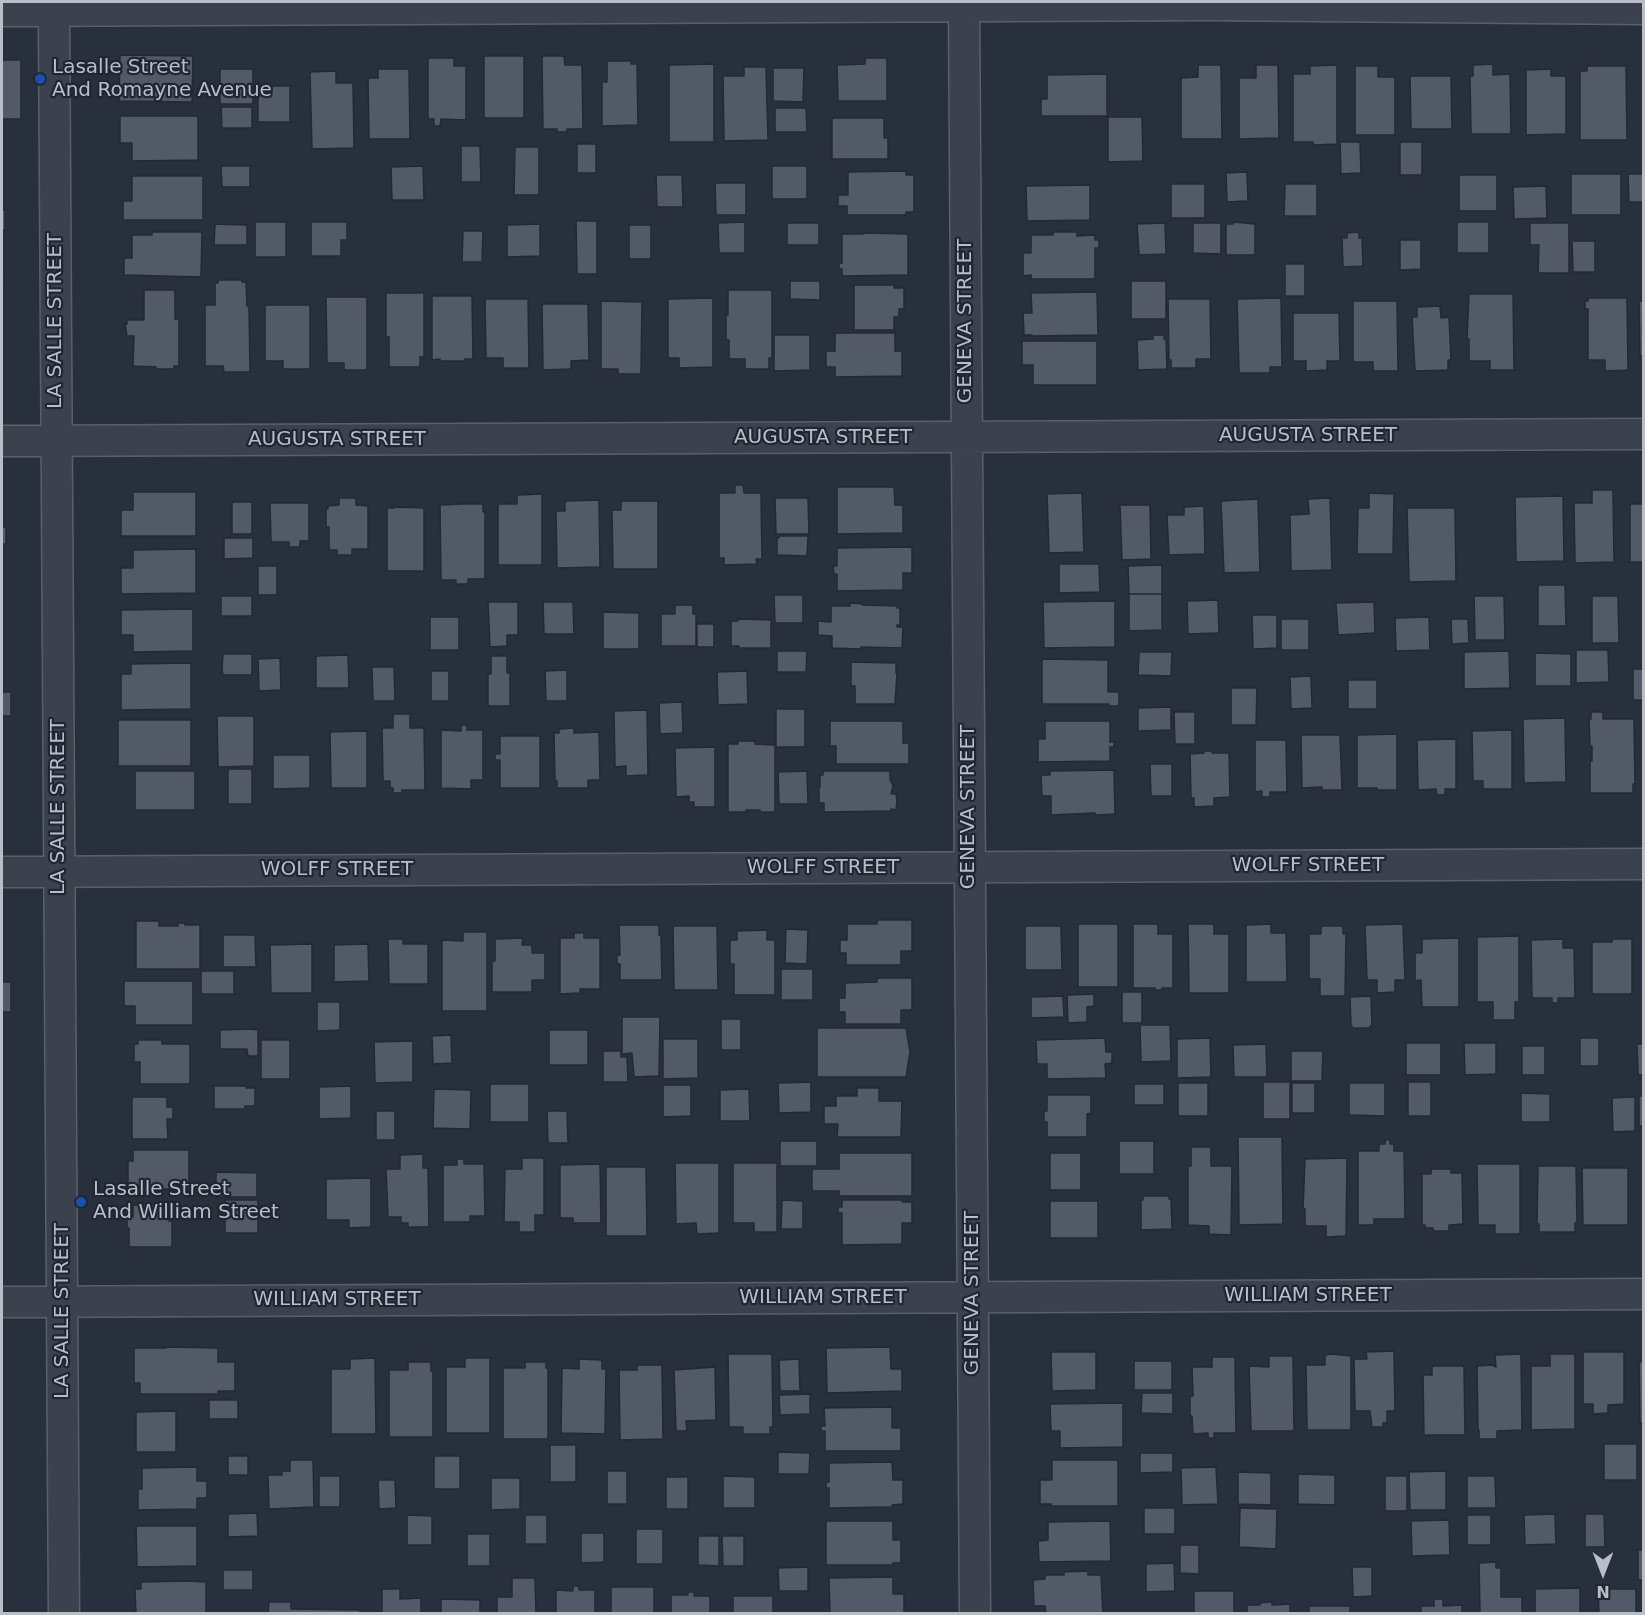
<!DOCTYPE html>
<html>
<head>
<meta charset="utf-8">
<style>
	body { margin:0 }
	#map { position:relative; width:1645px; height:1615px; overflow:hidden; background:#28303d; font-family:"DejaVu Sans",sans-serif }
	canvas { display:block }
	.frame { position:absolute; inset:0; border:3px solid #b8bdc8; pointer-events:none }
	.north { position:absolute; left:1573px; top:1543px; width:60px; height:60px; -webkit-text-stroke:4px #212732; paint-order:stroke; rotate:180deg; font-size:16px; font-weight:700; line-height:24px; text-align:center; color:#b8bdc8 }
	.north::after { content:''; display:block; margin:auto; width:21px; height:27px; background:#b8bdc8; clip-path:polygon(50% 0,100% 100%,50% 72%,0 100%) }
</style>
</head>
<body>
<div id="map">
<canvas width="1645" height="1615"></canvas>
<div class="frame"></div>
<div class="north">N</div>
</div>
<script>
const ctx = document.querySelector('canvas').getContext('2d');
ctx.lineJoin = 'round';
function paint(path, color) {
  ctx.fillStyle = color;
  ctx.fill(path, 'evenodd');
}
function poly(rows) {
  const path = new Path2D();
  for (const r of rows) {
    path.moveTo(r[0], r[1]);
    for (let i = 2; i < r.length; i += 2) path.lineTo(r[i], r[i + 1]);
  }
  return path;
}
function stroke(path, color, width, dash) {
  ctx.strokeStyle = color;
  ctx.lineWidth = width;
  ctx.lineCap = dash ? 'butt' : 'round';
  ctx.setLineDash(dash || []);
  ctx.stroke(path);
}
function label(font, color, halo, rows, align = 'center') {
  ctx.font = font + ' "DejaVu Sans",sans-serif';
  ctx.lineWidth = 4.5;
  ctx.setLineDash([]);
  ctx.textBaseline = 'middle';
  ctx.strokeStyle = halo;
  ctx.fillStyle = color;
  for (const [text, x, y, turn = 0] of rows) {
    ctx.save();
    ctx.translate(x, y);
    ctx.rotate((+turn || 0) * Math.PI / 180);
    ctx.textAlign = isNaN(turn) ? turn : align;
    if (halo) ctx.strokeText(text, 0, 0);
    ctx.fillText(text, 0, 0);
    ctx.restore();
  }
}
const building = poly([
	[120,55,193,56,192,102,119,101,120,55],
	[484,56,524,56,524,118,484,118,484,56],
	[542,56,564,56,565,65,582,65,583,129,567,129,567,132,557,132,557,129,543,129,542,56],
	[428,58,454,58,454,66,466,66,466,120,441,119,440,126,434,126,434,119,428,119,428,58],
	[865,58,887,58,887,101,838,101,837,65,865,64,865,58],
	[2,60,21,60,21,119,2,119,2,60],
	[607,61,631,61,631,64,637,64,638,125,602,126,602,82,607,82,607,61],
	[714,64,714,142,669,142,669,65,714,64],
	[1493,64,1493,75,1510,74,1511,134,1471,134,1470,76,1473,76,1473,65,1493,64],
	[1198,65,1221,65,1222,139,1181,139,1181,78,1198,77,1198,65],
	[1256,65,1278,65,1279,138,1239,139,1239,78,1256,78,1256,65],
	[1337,65,1337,144,1313,145,1313,142,1293,142,1293,74,1310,74,1310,66,1337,65],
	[1355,66,1378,66,1378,77,1395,77,1395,135,1355,135,1355,66],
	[1587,66,1626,66,1627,140,1580,140,1580,71,1587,71,1587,66],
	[744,67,766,67,768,140,724,141,723,76,744,76,744,67],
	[773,68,804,68,803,102,773,101,773,68],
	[220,69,253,69,253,104,220,104,220,69],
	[378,69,409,69,410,139,369,139,368,78,378,78,378,69],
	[1551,69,1551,76,1566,76,1566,134,1526,135,1526,70,1551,69],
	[336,71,336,83,353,83,354,148,312,149,310,72,336,71],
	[1107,74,1107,116,1041,116,1041,99,1047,99,1047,75,1107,74],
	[1410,76,1451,76,1452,129,1411,129,1410,76],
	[258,86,290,86,290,122,258,122,258,86],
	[221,107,252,107,252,128,222,128,221,107],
	[775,108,806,108,807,132,775,132,775,108],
	[120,116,198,116,198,160,132,161,132,143,120,143,120,116],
	[1108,117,1142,117,1143,161,1108,162,1108,117],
	[832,118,884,118,884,138,888,138,888,159,832,159,832,118],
	[1340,142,1360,142,1361,173,1341,174,1340,142],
	[1400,142,1422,142,1422,175,1400,175,1400,142],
	[577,144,596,144,596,173,577,173,577,144],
	[461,146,480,146,481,182,461,182,461,146],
	[515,147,539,147,539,195,514,195,515,147],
	[221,166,250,166,250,187,222,187,221,166],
	[423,166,424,200,392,200,391,167,423,166],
	[772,166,807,166,807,199,772,199,772,166],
	[906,171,906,175,914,175,914,212,906,212,906,215,847,215,847,206,838,206,838,195,848,195,848,172,906,171],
	[1247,172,1248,201,1227,202,1226,173,1247,172],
	[1571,174,1621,174,1621,215,1571,215,1571,174],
	[1628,174,1644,174,1644,202,1629,202,1628,174],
	[656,175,682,175,683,207,657,207,656,175],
	[1459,175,1497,175,1497,211,1459,211,1459,175],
	[132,176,203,176,203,220,123,220,123,201,132,201,132,176],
	[715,183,746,183,746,215,716,215,715,183],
	[1171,184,1205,184,1205,218,1171,218,1171,184],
	[1285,184,1317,184,1317,216,1284,216,1285,184],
	[1090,185,1090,220,1027,221,1026,186,1090,185],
	[1546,186,1547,218,1514,219,1513,187,1546,186],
	[2,210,5,210,5,230,2,230,2,210],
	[576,221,597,221,597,274,577,274,576,221],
	[255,222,286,222,286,257,255,257,255,222],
	[311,222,347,222,347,240,341,240,341,256,311,256,311,222],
	[745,222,745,253,719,253,718,223,745,222],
	[1233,222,1255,224,1255,255,1226,255,1226,224,1233,224,1233,222],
	[1457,222,1489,222,1489,253,1457,253,1457,222],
	[787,223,819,223,819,245,787,245,787,223],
	[1165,223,1166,254,1139,255,1137,224,1165,223],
	[1193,223,1221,223,1221,254,1193,253,1193,223],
	[1530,223,1569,223,1569,273,1538,273,1539,245,1530,245,1530,223],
	[215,224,247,225,247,245,214,245,215,224],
	[540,224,540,256,507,257,507,225,540,224],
	[629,225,651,225,651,259,629,259,629,225],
	[463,231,483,231,482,262,462,262,463,231],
	[152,232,202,232,201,277,124,275,124,258,132,258,132,235,152,235,152,232],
	[1053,232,1077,232,1077,236,1095,235,1095,240,1099,240,1099,248,1095,248,1095,279,1031,279,1031,275,1023,276,1023,253,1031,253,1031,235,1053,235,1053,232],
	[1359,232,1359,238,1362,238,1363,266,1343,267,1342,238,1347,238,1347,233,1359,232],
	[863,233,908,234,908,275,842,276,842,269,839,269,839,263,842,263,842,234,863,234,863,233],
	[1400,240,1421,240,1421,269,1400,270,1400,240],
	[1572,241,1595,241,1595,272,1573,272,1572,241],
	[1285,264,1305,264,1305,296,1285,296,1285,264],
	[2,267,4,267,4,290,2,290,2,267],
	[218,280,242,280,242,282,246,282,247,306,249,306,250,372,224,372,223,366,205,366,205,305,215,305,215,283,218,283,218,280],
	[790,281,820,281,820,300,790,299,790,281],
	[1131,281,1166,281,1166,319,1131,319,1131,281],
	[854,285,894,285,894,288,904,288,904,309,899,309,899,317,894,317,894,330,854,330,854,285],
	[144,290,175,290,175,319,179,319,179,366,174,366,174,369,156,369,156,367,133,366,134,336,127,336,125,324,127,324,127,320,144,320,144,290],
	[728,290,772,290,772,358,769,358,769,369,745,369,745,359,729,359,729,340,726,340,726,315,728,315,728,290],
	[1097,292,1098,335,1032,336,1032,335,1024,335,1023,313,1032,313,1031,293,1097,292],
	[386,293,424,293,424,357,420,357,420,367,389,367,389,337,386,337,386,293],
	[1469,294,1513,294,1514,370,1490,370,1490,361,1469,361,1469,339,1467,339,1469,294],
	[432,296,472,296,473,359,465,359,465,361,440,361,440,359,432,360,432,296],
	[326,297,367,297,367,370,344,370,344,363,327,363,326,297],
	[713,298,713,367,679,368,679,358,668,358,668,299,713,298],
	[1281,298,1282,367,1270,367,1270,373,1239,373,1237,299,1281,298],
	[1588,298,1627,298,1628,370,1605,371,1605,360,1588,360,1588,309,1585,309,1585,301,1588,301,1588,298],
	[485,299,528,299,529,368,503,368,503,358,486,358,485,299],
	[1168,299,1210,299,1211,359,1196,359,1196,368,1171,368,1171,360,1169,360,1168,299],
	[601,301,642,302,641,374,618,374,618,369,601,369,601,301],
	[1353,301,1397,301,1398,371,1373,371,1373,362,1353,362,1353,301],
	[1639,301,1644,301,1644,356,1640,356,1639,301],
	[542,304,588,304,589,360,571,361,571,369,543,370,542,304],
	[265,305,310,305,310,369,283,369,283,361,265,361,265,305],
	[1440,306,1441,318,1449,317,1451,360,1448,360,1448,370,1415,371,1412,317,1417,317,1417,307,1440,306],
	[1293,313,1339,313,1340,361,1327,361,1327,370,1306,371,1306,361,1293,361,1293,313],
	[835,333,895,333,895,351,902,351,902,376,835,377,835,367,826,367,826,351,835,351,835,333],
	[774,335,810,335,810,370,774,371,774,335],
	[1153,335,1164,335,1164,339,1166,339,1167,369,1138,370,1137,340,1153,339,1153,335],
	[1022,341,1097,341,1097,385,1033,385,1033,365,1022,365,1022,341],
	[735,485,743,485,744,493,761,493,762,559,756,559,757,564,724,565,724,558,719,558,719,493,735,493,735,485],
	[837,487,894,487,895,505,903,505,903,533,837,534,837,487],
	[1592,490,1613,490,1614,562,1575,563,1574,503,1592,503,1592,490],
	[133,492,196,492,196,536,121,536,121,510,133,510,133,492],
	[1082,493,1084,552,1049,553,1047,494,1082,493],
	[1369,493,1394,494,1393,554,1357,554,1358,508,1369,508,1369,493],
	[542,494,542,565,498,565,498,504,517,504,517,495,542,494],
	[1563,496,1564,561,1516,562,1515,497,1563,496],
	[339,498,356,498,356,505,368,506,368,549,352,549,352,555,337,555,337,550,329,550,329,527,326,527,326,509,328,509,328,506,339,505,339,498],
	[775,498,808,498,809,534,776,534,775,498],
	[1330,498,1332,570,1291,571,1290,515,1309,514,1308,499,1330,498],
	[1258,499,1260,572,1224,573,1221,501,1258,499],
	[599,500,600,567,557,568,556,511,565,511,565,501,599,500],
	[621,501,658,501,658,569,613,569,612,510,621,510,621,501],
	[232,502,252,502,252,534,232,534,232,502],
	[270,503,309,503,309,541,300,541,300,547,289,547,289,542,271,542,270,503],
	[461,504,483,504,483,512,485,511,485,579,468,579,468,584,456,584,456,580,441,580,440,505,461,504],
	[1630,504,1644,504,1644,562,1630,562,1630,504],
	[1120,505,1150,505,1151,559,1122,560,1120,505],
	[1204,506,1205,554,1169,555,1167,515,1184,515,1184,507,1204,506],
	[394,507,424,508,424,571,387,571,387,508,394,508,394,507],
	[1407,508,1455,508,1456,581,1409,582,1407,508],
	[2,527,6,527,6,544,2,544,2,527],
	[779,536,808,536,807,556,777,555,777,538,779,538,779,536],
	[224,538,253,538,253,558,224,559,224,538],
	[912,547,912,573,903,573,903,590,837,591,837,574,834,574,833,566,837,566,837,548,912,547],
	[196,549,196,593,121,594,121,568,133,568,133,550,196,549],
	[1059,564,1099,564,1100,592,1059,593,1059,564],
	[1162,565,1162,594,1129,594,1128,566,1162,565],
	[258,566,277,566,277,595,258,595,258,566],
	[1538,585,1565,585,1566,626,1538,626,1538,585],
	[1129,594,1162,594,1162,630,1129,631,1129,594],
	[774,595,803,595,803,623,775,623,774,595],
	[221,596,252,596,252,616,221,616,221,596],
	[1474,596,1504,596,1505,640,1475,640,1474,596],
	[1592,596,1618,596,1619,643,1592,643,1592,596],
	[1218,600,1219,633,1188,634,1187,601,1218,600],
	[1115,601,1115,647,1044,648,1043,602,1115,601],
	[488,602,518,602,518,635,507,635,507,646,490,647,488,602],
	[543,602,573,602,574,634,544,634,543,602],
	[1374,602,1375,633,1338,635,1336,603,1374,602],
	[850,603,863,604,863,605,897,606,897,608,900,608,900,625,897,625,897,627,903,627,902,648,861,647,861,649,832,648,832,636,818,635,818,621,831,622,831,606,850,606,850,603],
	[675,605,693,605,693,614,696,614,696,646,661,646,661,614,675,614,675,605],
	[193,609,193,651,133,652,133,635,121,635,121,610,193,609],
	[603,612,639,613,639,649,603,649,603,612],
	[1252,615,1277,615,1277,648,1253,649,1252,615],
	[430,617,459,617,459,650,430,650,430,617],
	[1429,617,1430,650,1396,651,1395,618,1429,617],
	[738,619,771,620,771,648,738,648,739,646,731,646,731,621,738,621,738,619],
	[1281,619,1309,619,1309,650,1281,650,1281,619],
	[1451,619,1468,619,1469,643,1452,644,1451,619],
	[697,624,714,624,714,647,697,647,697,624],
	[1576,650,1608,650,1609,682,1576,683,1576,650],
	[777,651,807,651,806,672,777,672,777,651],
	[1509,651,1510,688,1464,689,1464,652,1509,651],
	[1139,652,1172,652,1171,676,1138,675,1139,652],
	[1535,653,1571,654,1571,686,1535,686,1535,653],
	[223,654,252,654,252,675,223,675,222,670,223,654],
	[348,655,349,688,316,688,316,656,348,655],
	[491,656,507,656,507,673,510,673,510,706,488,706,488,674,491,674,491,656],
	[280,658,281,690,259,691,258,659,280,658],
	[1042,659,1108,660,1108,692,1119,692,1119,706,1109,706,1109,704,1042,704,1042,659],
	[851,662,896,663,896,673,897,673,895,704,855,704,855,686,851,686,851,662],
	[191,663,191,709,121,710,121,674,131,674,131,664,191,663],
	[372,667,394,667,395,701,373,701,372,667],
	[1633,669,1644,669,1644,700,1633,700,1633,669],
	[567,670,567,701,546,701,545,671,567,670],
	[431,671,449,671,449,701,431,701,431,671],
	[747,671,748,704,718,705,717,672,747,671],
	[1311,676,1312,708,1291,709,1290,677,1311,676],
	[1348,680,1377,680,1377,709,1348,709,1348,680],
	[1231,688,1257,688,1256,725,1231,725,1231,688],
	[2,692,11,692,11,716,2,716,2,692],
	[682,702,683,733,660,734,659,703,682,702],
	[1171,707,1171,730,1138,731,1138,708,1171,707],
	[776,709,805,709,805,747,776,747,776,709],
	[647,710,648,775,626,776,626,766,615,767,614,711,647,710],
	[1174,712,1195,712,1195,744,1175,744,1174,712],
	[1591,712,1603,712,1603,719,1634,719,1635,784,1633,784,1633,793,1590,793,1590,761,1592,761,1592,746,1590,746,1589,719,1591,719,1591,712],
	[393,714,410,714,410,728,424,728,425,790,402,790,402,793,393,793,393,788,390,788,390,781,383,781,382,728,393,728,393,714],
	[217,716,254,716,254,766,218,767,217,716],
	[1565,718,1566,782,1524,783,1523,719,1565,718],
	[118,720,191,720,191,766,118,766,118,720],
	[830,721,903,721,903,743,909,743,909,764,836,764,836,746,830,746,830,721],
	[1045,721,1110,721,1110,742,1114,742,1114,747,1110,747,1110,761,1038,762,1038,739,1045,739,1045,721],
	[461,725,467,725,467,730,483,730,483,780,471,780,471,789,441,788,441,730,461,731,461,725],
	[574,728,574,733,599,732,600,780,588,780,588,788,557,788,557,781,555,781,554,733,559,733,559,729,574,728],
	[1512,730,1512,789,1483,789,1483,781,1473,781,1472,731,1512,730],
	[367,731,367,788,331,788,330,732,367,731],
	[1397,734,1397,790,1377,790,1377,788,1357,788,1357,735,1397,734],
	[1301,735,1340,735,1342,790,1322,790,1322,787,1302,788,1301,735],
	[500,736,540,736,540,788,500,788,500,760,495,760,495,754,500,754,500,736],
	[1456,739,1456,789,1445,789,1445,795,1437,795,1436,789,1418,790,1417,740,1456,739],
	[1255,740,1286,740,1287,792,1270,792,1270,797,1262,797,1262,791,1255,792,1255,740],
	[738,741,755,741,755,744,775,745,775,812,760,812,760,810,746,810,746,812,728,812,728,744,738,744,738,741],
	[715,747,715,807,694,807,694,802,689,802,689,796,676,797,675,748,715,747],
	[1204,751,1212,751,1212,753,1229,753,1230,797,1214,798,1214,806,1194,807,1194,798,1191,798,1190,754,1204,753,1204,751],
	[273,755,310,755,310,788,273,789,273,755],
	[1150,764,1172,764,1172,796,1151,796,1150,764],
	[228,769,252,769,252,804,228,804,228,769],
	[1114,770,1115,814,1095,815,1095,813,1051,815,1051,796,1042,796,1041,775,1050,775,1050,771,1114,770],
	[135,771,195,771,195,810,135,810,135,771],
	[807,771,808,804,779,804,778,772,807,771],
	[823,771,890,771,890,779,893,786,891,794,896,794,897,801,896,810,891,809,891,811,824,812,824,803,819,803,819,787,820,787,820,775,823,775,823,771],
	[877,920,912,920,912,951,901,951,901,965,846,965,846,953,840,953,840,940,847,940,847,924,877,924,877,920],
	[136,921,159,921,159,926,178,926,178,923,185,923,185,925,200,925,200,969,136,969,136,921],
	[1078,924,1118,924,1118,987,1078,987,1078,924],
	[1133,924,1158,924,1158,934,1173,934,1173,988,1162,988,1162,990,1155,990,1155,988,1133,988,1133,924],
	[1188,924,1214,924,1214,934,1229,934,1229,993,1189,993,1188,924],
	[1271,924,1271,933,1286,933,1287,982,1246,982,1246,925,1271,924],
	[1403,924,1405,980,1395,980,1395,992,1377,993,1377,980,1367,980,1365,925,1403,924],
	[619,925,659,925,659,935,661,935,662,980,620,980,620,964,617,964,617,955,620,955,619,925],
	[673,926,717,926,718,990,674,990,673,926],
	[1025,926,1061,926,1062,970,1025,970,1025,926],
	[1321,926,1343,926,1343,934,1346,934,1345,996,1320,996,1320,979,1309,979,1309,934,1321,934,1321,926],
	[786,929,808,930,807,964,785,963,786,929],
	[767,930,767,940,775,940,775,995,734,995,734,964,730,964,730,940,737,940,737,931,767,930],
	[463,932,487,932,487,1011,442,1011,442,940,463,941,463,932],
	[574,933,584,933,584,938,600,938,600,989,580,989,580,993,560,994,560,938,574,938,574,933],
	[223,935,255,935,256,967,223,967,223,935],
	[1519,936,1519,1002,1515,1002,1515,1020,1493,1020,1493,1002,1477,1002,1477,937,1519,936],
	[523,938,522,945,532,945,532,953,545,953,545,980,532,980,532,992,492,992,492,961,495,961,495,939,523,938],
	[1459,938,1459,1007,1422,1007,1421,980,1415,981,1415,953,1422,953,1422,939,1459,938],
	[388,939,403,939,403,944,428,944,428,984,389,984,388,939],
	[1563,939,1563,948,1574,948,1575,998,1558,998,1558,1003,1552,1003,1552,998,1532,998,1531,940,1563,939],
	[1612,939,1632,939,1632,994,1592,994,1592,942,1612,942,1612,939],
	[312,944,312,993,271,993,270,945,312,944],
	[368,944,369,981,334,982,334,945,368,944],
	[781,969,813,969,813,1000,781,1000,781,969],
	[201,971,234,971,234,994,201,994,201,971],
	[877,978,912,978,912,1010,901,1010,901,1024,845,1024,845,1012,839,1012,839,998,845,998,845,983,877,982,877,978],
	[124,981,193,981,193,1025,135,1025,135,1006,124,1006,124,981],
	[2,982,11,982,11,1012,2,1012,2,982],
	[1122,992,1142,992,1142,1023,1122,1023,1122,992],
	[1094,994,1094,1006,1087,1007,1087,1022,1068,1023,1067,995,1094,994],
	[1063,996,1064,1017,1031,1018,1031,997,1063,996],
	[1371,996,1372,1026,1370,1026,1370,1028,1352,1028,1352,1026,1351,1026,1350,997,1371,996],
	[317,1002,340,1002,340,1030,317,1031,317,1002],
	[622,1017,660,1017,659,1076,634,1077,632,1053,622,1054,622,1017],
	[721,1019,741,1019,741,1050,721,1050,721,1019],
	[1140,1025,1170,1025,1171,1061,1141,1062,1140,1025],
	[817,1028,906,1028,910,1052,906,1077,817,1077,817,1028],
	[250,1029,258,1030,258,1056,248,1056,247,1049,220,1049,220,1030,250,1029],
	[549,1030,588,1030,588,1065,549,1065,549,1030],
	[451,1035,452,1063,433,1064,432,1036,451,1035],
	[1105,1038,1106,1052,1112,1052,1112,1063,1105,1064,1106,1078,1047,1079,1047,1064,1037,1064,1036,1040,1105,1038],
	[1210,1038,1211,1077,1177,1078,1177,1039,1210,1038],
	[1580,1038,1599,1038,1599,1066,1580,1066,1580,1038],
	[663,1039,698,1039,698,1078,663,1079,663,1039],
	[138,1040,162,1040,162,1044,190,1044,190,1084,140,1084,140,1062,134,1062,134,1044,138,1044,138,1040],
	[261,1040,290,1040,290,1079,261,1079,261,1040],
	[413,1041,413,1082,375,1083,374,1042,413,1041],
	[1406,1043,1441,1043,1441,1075,1406,1075,1406,1043],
	[1464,1043,1496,1043,1496,1074,1465,1075,1464,1043],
	[1266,1044,1267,1077,1234,1077,1233,1045,1266,1044],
	[1637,1044,1644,1044,1644,1075,1638,1075,1637,1044],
	[1522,1046,1545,1046,1545,1075,1522,1075,1522,1046],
	[603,1051,621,1051,621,1057,627,1057,628,1082,603,1082,603,1051],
	[1291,1051,1323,1051,1322,1081,1291,1081,1291,1051],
	[811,1082,811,1112,779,1113,778,1083,811,1082],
	[1263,1082,1290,1082,1290,1119,1263,1119,1263,1082],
	[1408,1082,1431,1082,1431,1116,1408,1116,1408,1082],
	[1178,1083,1208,1083,1208,1116,1178,1116,1178,1083],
	[1292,1083,1315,1083,1315,1113,1292,1113,1292,1083],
	[1349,1083,1385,1083,1385,1116,1349,1115,1349,1083],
	[490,1084,529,1084,529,1122,490,1122,490,1084],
	[1134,1084,1164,1084,1164,1105,1134,1105,1134,1084],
	[663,1085,691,1085,691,1116,663,1117,663,1085],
	[214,1086,246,1086,246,1088,255,1088,255,1106,245,1106,245,1109,214,1109,214,1086],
	[351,1086,351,1118,319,1119,319,1087,351,1086],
	[857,1088,879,1088,879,1101,902,1101,901,1137,837,1137,838,1124,824,1124,824,1106,836,1106,836,1096,857,1096,857,1088],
	[434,1089,471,1090,470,1129,433,1128,434,1089],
	[749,1089,750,1121,720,1121,720,1090,749,1089],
	[1521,1093,1550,1094,1550,1122,1521,1122,1521,1093],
	[1047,1095,1091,1095,1091,1113,1087,1114,1087,1137,1047,1137,1047,1122,1044,1122,1044,1111,1047,1111,1047,1095],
	[1639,1096,1644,1096,1644,1126,1639,1126,1639,1096],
	[132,1097,167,1097,167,1107,173,1107,173,1119,167,1119,168,1139,132,1139,132,1097],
	[1635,1097,1635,1131,1613,1132,1612,1098,1635,1097],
	[376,1111,395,1111,395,1140,376,1140,376,1111],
	[547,1111,567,1111,568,1143,548,1143,547,1111],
	[1238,1137,1282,1137,1283,1224,1239,1225,1238,1137],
	[1385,1140,1390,1140,1390,1144,1394,1144,1394,1151,1404,1151,1405,1219,1374,1219,1374,1225,1358,1225,1358,1151,1379,1151,1379,1144,1385,1144,1385,1140],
	[780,1141,817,1141,817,1166,780,1166,780,1141],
	[1119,1141,1154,1141,1154,1174,1119,1174,1119,1141],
	[1191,1147,1211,1147,1211,1166,1232,1166,1231,1235,1209,1234,1209,1226,1188,1225,1188,1166,1191,1166,1191,1147],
	[133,1150,189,1150,189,1189,128,1189,128,1161,133,1161,133,1150],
	[839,1153,912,1153,912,1196,839,1196,839,1191,812,1191,812,1169,839,1169,839,1153],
	[1050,1153,1081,1153,1081,1190,1050,1190,1050,1153],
	[423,1154,423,1168,428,1168,429,1227,408,1227,408,1223,401,1223,401,1217,388,1217,386,1169,400,1169,400,1155,423,1154],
	[522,1158,544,1158,544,1215,535,1215,535,1232,519,1232,519,1222,504,1222,505,1169,522,1169,522,1158],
	[1347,1158,1346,1236,1326,1237,1326,1226,1305,1226,1305,1209,1303,1209,1305,1159,1347,1158],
	[457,1159,464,1159,464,1164,484,1164,485,1216,470,1216,470,1222,443,1222,443,1165,457,1165,457,1159],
	[675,1163,719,1163,719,1233,697,1234,696,1223,676,1224,675,1163],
	[733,1163,777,1163,777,1232,754,1232,754,1223,733,1223,733,1163],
	[600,1164,601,1223,573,1223,573,1218,560,1218,560,1165,600,1164],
	[1477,1164,1520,1164,1520,1234,1495,1234,1495,1225,1478,1225,1477,1164],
	[1538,1166,1576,1166,1577,1223,1575,1223,1575,1232,1539,1232,1539,1224,1537,1224,1538,1166],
	[606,1167,646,1167,647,1236,606,1236,606,1167],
	[1582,1168,1628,1168,1628,1225,1583,1225,1582,1168],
	[1431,1169,1451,1169,1451,1173,1462,1173,1463,1224,1449,1225,1449,1231,1433,1231,1433,1228,1425,1228,1425,1225,1422,1225,1422,1174,1431,1174,1431,1169],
	[216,1172,257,1173,257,1197,216,1197,216,1172],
	[371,1178,371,1227,349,1228,349,1220,326,1220,326,1179,371,1178],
	[1143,1196,1169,1196,1169,1199,1171,1199,1172,1229,1141,1230,1141,1200,1143,1200,1143,1196],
	[225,1200,258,1200,258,1233,225,1233,225,1200],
	[782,1200,803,1201,803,1229,781,1229,782,1200],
	[842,1200,902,1200,902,1202,912,1202,912,1223,902,1223,902,1244,842,1245,842,1213,838,1213,838,1207,842,1207,842,1200],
	[1050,1201,1098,1201,1098,1238,1050,1238,1050,1201],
	[169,1204,169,1221,172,1221,172,1247,129,1247,129,1228,127,1228,127,1217,133,1217,133,1205,169,1204],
	[166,1347,218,1348,218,1362,235,1362,235,1391,218,1391,218,1394,140,1394,140,1383,134,1383,134,1348,166,1348,166,1347],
	[890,1347,891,1369,902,1369,902,1391,827,1393,826,1348,890,1347],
	[1394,1351,1395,1411,1387,1411,1387,1423,1383,1423,1383,1427,1372,1427,1370,1411,1355,1411,1354,1359,1367,1359,1366,1352,1394,1351],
	[1051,1352,1096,1352,1096,1390,1052,1391,1051,1352],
	[1583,1352,1624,1352,1624,1404,1608,1405,1608,1413,1593,1414,1593,1404,1583,1404,1583,1352],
	[1641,1353,1644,1353,1644,1423,1640,1423,1639,1362,1641,1362,1641,1353],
	[728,1354,772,1354,773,1427,770,1427,770,1434,743,1434,743,1427,729,1427,728,1354],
	[1332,1354,1351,1356,1351,1430,1307,1430,1306,1365,1325,1365,1325,1355,1332,1354],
	[1521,1354,1522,1430,1497,1431,1497,1439,1479,1439,1479,1430,1478,1430,1477,1366,1492,1365,1496,1367,1495,1355,1521,1354],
	[1550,1354,1575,1354,1575,1429,1531,1430,1531,1366,1550,1366,1550,1354],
	[1269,1356,1293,1356,1294,1431,1251,1431,1249,1366,1269,1367,1269,1356],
	[1212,1357,1235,1357,1236,1433,1214,1433,1214,1438,1208,1438,1208,1433,1193,1434,1192,1416,1190,1416,1190,1396,1193,1396,1192,1367,1212,1367,1212,1357],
	[375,1358,376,1434,331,1434,331,1369,350,1369,350,1359,375,1358],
	[465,1358,490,1358,490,1433,446,1433,446,1367,465,1367,465,1358],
	[579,1359,602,1360,602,1369,606,1369,605,1434,561,1433,562,1368,579,1369,579,1359],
	[799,1359,800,1391,780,1391,779,1360,799,1359],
	[1134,1361,1172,1361,1172,1390,1134,1390,1134,1361],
	[408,1362,431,1362,431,1371,433,1371,433,1437,389,1437,389,1370,408,1370,408,1362],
	[525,1362,546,1362,546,1368,548,1368,548,1439,503,1439,503,1368,525,1368,525,1362],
	[637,1365,662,1365,663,1439,620,1440,619,1370,637,1370,637,1365],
	[1432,1366,1464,1366,1465,1435,1424,1435,1423,1375,1432,1375,1432,1366],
	[715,1367,716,1420,686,1421,687,1431,676,1431,674,1370,715,1367],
	[1142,1393,1173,1393,1173,1414,1141,1413,1142,1393],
	[810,1394,810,1414,780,1415,779,1395,810,1394],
	[209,1400,238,1400,238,1419,209,1419,209,1400],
	[1123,1403,1123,1447,1060,1448,1060,1431,1051,1431,1050,1404,1123,1403],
	[892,1407,892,1428,901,1428,901,1451,825,1451,825,1431,821,1431,821,1426,825,1426,824,1408,892,1407],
	[176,1411,176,1452,136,1452,136,1412,176,1411],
	[1604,1444,1637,1444,1637,1480,1604,1480,1604,1444],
	[550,1445,576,1445,576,1482,550,1482,550,1445],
	[778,1452,810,1453,809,1474,778,1474,778,1452],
	[1140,1453,1173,1453,1173,1472,1140,1473,1140,1453],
	[228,1456,248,1456,248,1475,228,1475,228,1456],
	[434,1456,460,1456,460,1489,434,1489,434,1456],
	[290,1460,313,1460,314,1507,269,1509,268,1475,282,1475,282,1471,290,1471,290,1460],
	[1052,1460,1118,1460,1118,1506,1051,1506,1051,1504,1040,1504,1040,1480,1052,1480,1052,1460],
	[892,1462,893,1480,903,1480,903,1504,892,1505,892,1507,829,1508,829,1488,826,1488,826,1482,829,1482,829,1463,892,1462],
	[197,1467,197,1481,207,1481,207,1498,197,1498,197,1509,138,1510,138,1489,142,1489,142,1468,197,1467],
	[1216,1467,1218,1504,1182,1505,1181,1468,1216,1467],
	[607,1471,627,1471,627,1504,607,1504,607,1471],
	[1446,1471,1446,1510,1410,1510,1409,1472,1446,1471],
	[1238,1472,1271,1473,1271,1505,1238,1504,1238,1472],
	[1298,1474,1335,1475,1335,1505,1298,1504,1298,1474],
	[319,1476,340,1476,340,1507,319,1507,319,1476],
	[723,1476,755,1477,755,1508,723,1508,723,1476],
	[1385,1476,1407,1476,1407,1511,1385,1511,1385,1476],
	[1467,1476,1495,1476,1496,1508,1467,1508,1467,1476],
	[666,1477,688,1477,688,1509,666,1509,666,1477],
	[491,1478,520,1478,520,1509,491,1510,491,1478],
	[378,1480,395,1480,396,1508,379,1509,378,1480],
	[1144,1508,1175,1508,1175,1534,1144,1534,1144,1508],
	[1240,1508,1277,1509,1276,1549,1239,1547,1240,1508],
	[257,1513,258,1536,228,1537,228,1514,257,1513],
	[1555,1514,1556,1544,1525,1545,1524,1515,1555,1514],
	[1585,1514,1604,1514,1605,1547,1585,1547,1585,1514],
	[407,1515,432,1516,432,1545,407,1545,407,1515],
	[525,1515,547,1515,547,1544,525,1544,525,1515],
	[1467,1515,1491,1515,1491,1545,1467,1545,1467,1515],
	[1449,1520,1450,1555,1412,1556,1411,1521,1449,1520],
	[826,1521,893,1521,893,1540,901,1540,901,1563,893,1563,893,1565,826,1565,826,1521],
	[1110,1521,1111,1561,1039,1562,1038,1541,1048,1540,1048,1522,1110,1521],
	[136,1526,197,1526,197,1566,137,1567,136,1526],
	[636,1529,663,1529,663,1564,636,1564,636,1529],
	[581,1533,604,1533,604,1562,581,1563,581,1533],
	[467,1534,490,1534,490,1566,467,1566,467,1534],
	[698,1536,719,1536,719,1566,698,1565,698,1536],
	[722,1536,744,1536,744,1566,723,1566,722,1536],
	[1180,1545,1199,1545,1199,1574,1180,1573,1180,1545],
	[1638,1550,1644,1550,1644,1580,1638,1580,1638,1550],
	[1496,1562,1496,1568,1501,1568,1501,1597,1522,1597,1522,1614,1480,1614,1479,1563,1496,1562],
	[1174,1563,1175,1591,1146,1592,1146,1564,1174,1563],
	[808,1567,808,1591,779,1591,778,1568,808,1567],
	[1352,1567,1372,1567,1372,1596,1353,1597,1352,1567],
	[223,1570,253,1570,253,1590,223,1590,223,1570],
	[1088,1571,1088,1575,1101,1575,1103,1614,1046,1614,1045,1606,1034,1606,1033,1580,1045,1579,1045,1575,1064,1575,1064,1572,1088,1571],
	[893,1577,893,1594,904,1594,904,1614,830,1614,829,1578,893,1577],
	[512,1578,535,1578,536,1614,497,1614,497,1597,512,1597,512,1578],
	[186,1581,206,1582,206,1614,136,1614,135,1589,141,1589,141,1582,186,1581],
	[573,1586,579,1586,579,1590,595,1590,595,1614,556,1614,556,1590,573,1591,573,1586],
	[611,1587,654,1587,654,1614,611,1614,611,1587],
	[1580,1588,1580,1614,1535,1614,1535,1589,1580,1588],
	[382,1589,400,1589,400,1599,421,1598,421,1614,382,1614,382,1589],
	[1598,1589,1636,1589,1636,1614,1599,1614,1598,1589],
	[1194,1591,1234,1591,1234,1614,1194,1614,1194,1591],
	[688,1592,694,1592,694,1596,710,1596,710,1614,671,1614,671,1595,688,1595,688,1592],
	[733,1596,773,1596,773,1614,733,1614,733,1596],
	[441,1599,480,1600,480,1614,441,1614,441,1599],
	[1434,1599,1443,1599,1443,1606,1462,1605,1462,1614,1421,1614,1421,1606,1434,1606,1434,1599],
	[269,1602,291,1602,291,1609,360,1610,360,1614,268,1614,269,1602],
	[1270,1602,1272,1602,1272,1605,1290,1604,1290,1614,1247,1614,1247,1605,1260,1605,1260,1603,1270,1602],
	[1309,1606,1350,1606,1350,1614,1309,1614,1309,1606]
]);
paint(building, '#525967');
stroke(building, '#232934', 1.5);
const minor = poly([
	[58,2,58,11,54,19,64,1614],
	[966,2,964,7,975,1614],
	[2,11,1208,5,1644,9],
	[2,441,1644,434],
	[2,872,1644,864],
	[2,1302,1644,1294]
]);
stroke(minor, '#5a606b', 33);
stroke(minor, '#3c424d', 30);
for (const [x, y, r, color] of [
	[40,79,6,"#1a4fb4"],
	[81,1202,6,"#1a4fb4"]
]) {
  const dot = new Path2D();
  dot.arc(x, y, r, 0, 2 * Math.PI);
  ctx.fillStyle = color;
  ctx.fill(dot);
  stroke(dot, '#212732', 2);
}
label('20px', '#b8bdc8', '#212732', [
	["Lasalle Street",52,68],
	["And Romayne Avenue",52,91],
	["Lasalle Street",93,1190],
	["And William Street",93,1213]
], 'left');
label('20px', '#b8bdc8', '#212732', [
	["LA SALLE STREET",56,321,-90],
	["GENEVA STREET",966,321,-90],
	["AUGUSTA STREET",1308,436],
	["AUGUSTA STREET",823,438],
	["AUGUSTA STREET",337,440],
	["LA SALLE STREET",59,807,-90],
	["GENEVA STREET",969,807,-90],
	["WOLFF STREET",1308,866],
	["WOLFF STREET",823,868],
	["WOLFF STREET",337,870],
	["GENEVA STREET",973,1293,-90],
	["WILLIAM STREET",1308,1296],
	["WILLIAM STREET",823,1298],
	["WILLIAM STREET",337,1300],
	["LA SALLE STREET",63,1311,-90]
]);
</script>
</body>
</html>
